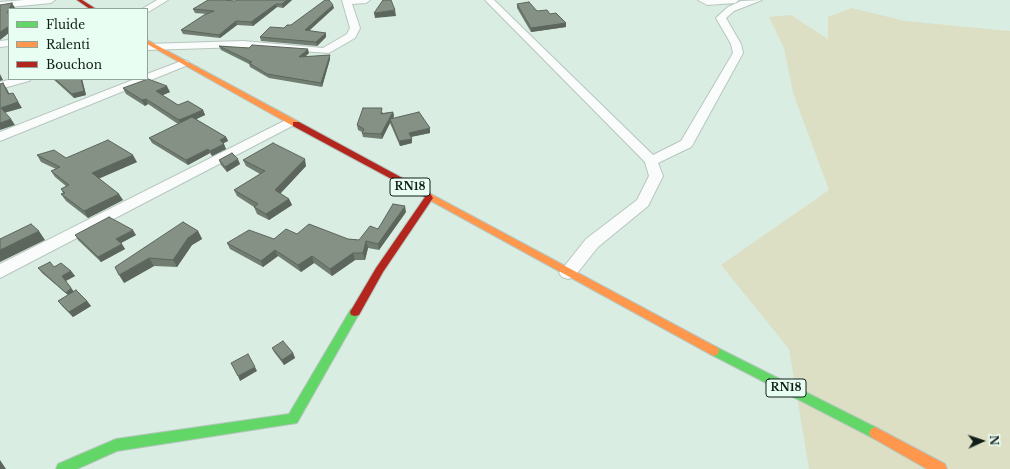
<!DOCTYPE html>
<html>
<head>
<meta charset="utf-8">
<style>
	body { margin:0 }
	#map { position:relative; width:1010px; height:469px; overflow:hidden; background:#d9ede3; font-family:"Libre Baskerville",serif }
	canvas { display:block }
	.legend { position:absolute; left:8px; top:8px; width:140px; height:72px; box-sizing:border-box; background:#e9fef3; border:1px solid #93a49b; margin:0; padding:5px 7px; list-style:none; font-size:12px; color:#111e18 }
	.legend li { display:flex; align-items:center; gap:8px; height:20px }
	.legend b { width:20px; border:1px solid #93a49b }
	.north { position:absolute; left:962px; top:421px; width:40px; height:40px; -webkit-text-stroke:3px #e9fef3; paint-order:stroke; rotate:87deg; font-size:11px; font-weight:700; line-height:16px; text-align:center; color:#111e18 }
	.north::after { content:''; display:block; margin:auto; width:14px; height:18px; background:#111e18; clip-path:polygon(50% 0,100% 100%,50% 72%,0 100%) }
</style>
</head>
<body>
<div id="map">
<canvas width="1010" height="469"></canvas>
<ul class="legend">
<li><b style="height:5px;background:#63d668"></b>Fluide</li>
<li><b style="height:5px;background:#ff974d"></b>Ralenti</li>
<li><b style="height:5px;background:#b3261e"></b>Bouchon</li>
</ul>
<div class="north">N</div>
</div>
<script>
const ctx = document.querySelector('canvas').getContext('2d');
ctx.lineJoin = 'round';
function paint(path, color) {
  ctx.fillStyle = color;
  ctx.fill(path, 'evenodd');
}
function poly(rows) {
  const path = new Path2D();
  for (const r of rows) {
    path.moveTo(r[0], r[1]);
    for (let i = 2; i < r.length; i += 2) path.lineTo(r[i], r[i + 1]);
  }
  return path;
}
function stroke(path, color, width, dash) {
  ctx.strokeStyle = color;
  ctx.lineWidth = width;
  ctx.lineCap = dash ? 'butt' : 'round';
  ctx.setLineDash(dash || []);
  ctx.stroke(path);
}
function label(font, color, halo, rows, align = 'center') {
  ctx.font = font + ' "Libre Baskerville",serif';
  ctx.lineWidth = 4;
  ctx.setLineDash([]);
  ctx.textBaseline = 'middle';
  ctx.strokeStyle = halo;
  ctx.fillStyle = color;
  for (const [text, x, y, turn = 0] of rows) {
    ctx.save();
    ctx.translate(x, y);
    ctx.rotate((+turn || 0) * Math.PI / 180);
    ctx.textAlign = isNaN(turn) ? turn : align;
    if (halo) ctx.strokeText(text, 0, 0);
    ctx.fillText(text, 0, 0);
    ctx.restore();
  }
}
paint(poly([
	[852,8,905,21,1010,31,1010,469,809,469,789,349,721,265,829,190,793,93,784,48,769,17,791,15,828,39,828,17]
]), '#dcdfc4');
const street = poly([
	[24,0,55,0,51,3,0,8,0,2,24,0],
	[157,0,168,0,150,11,147,12,147,9,142,9,157,0],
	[342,0,370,0,366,3,352,4,360,28,355,38,329,53,243,47,147,50,147,44,243,41,323,48,347,34,350,28,342,0],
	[485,0,494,0,653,155,681,141,733,53,731,44,716,18,718,16,728,7,741,1,762,0,734,11,726,18,741,44,743,53,693,144,691,147,658,163,663,176,648,206,598,247,574,277,568,279,562,277,559,273,586,239,637,200,649,176,645,162,485,0],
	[698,0,739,0,735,3,707,5,698,0],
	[9,40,9,46,0,47,0,41,9,40],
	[184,60,188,61,189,63,188,65,0,141,0,132,135,79,147,79,147,74,184,60],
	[12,79,31,79,29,81,0,89,0,82,12,79],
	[290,118,294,119,296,122,294,125,0,278,0,264,290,118]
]);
const fast = poly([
	[355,308,359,309,360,312,297,423,117,451,77,469,56,469,58,464,116,439,289,414,351,309,355,308],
	[714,346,879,429,881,433,879,437,875,439,871,437,710,354,709,351,710,348,714,346]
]);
const slow = poly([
	[147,40,299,122,300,124,299,126,293,126,147,44,147,40],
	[427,192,718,348,719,351,718,354,714,356,710,354,424,197,423,195,427,192],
	[875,427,945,464,947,469,927,469,871,437,869,433,871,429,875,427]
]);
const jam = poly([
	[77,0,82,0,96,9,90,9,77,0],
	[293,122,299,122,430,193,433,198,383,272,359,315,355,316,351,315,350,312,376,268,425,197,293,126,293,122]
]);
stroke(street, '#b7c6bf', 2);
stroke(fast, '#b7c6bf', 2);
stroke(slow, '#b7c6bf', 2);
stroke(jam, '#b7c6bf', 2);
paint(street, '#f9fcfb');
paint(fast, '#63d668');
paint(slow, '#ff974d');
paint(jam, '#b3261e');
paint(poly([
	[292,0,283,8,277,7,253,26,237,25,220,38,183,34,181,30,207,14,195,13,193,9,235,1],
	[517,4,537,11,550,14,566,23,566,27,531,32,517,8],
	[334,8,309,31,326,33,326,37,317,46,261,41,260,37],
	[219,46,309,53,305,57,330,55,330,59,322,87,269,78,250,67,249,64,221,50],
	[53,79,82,79,86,95,74,98],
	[123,88,170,92,162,95,178,105,203,110,205,115,196,119,226,137,228,141,223,143,226,149,212,156,210,153,188,165,152,143,149,138,178,124,148,104,145,106,126,94],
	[383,112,383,113,393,112,394,116,393,118,430,133,411,137,412,143,400,146,390,123,382,139,363,137,362,133,362,132,358,130,357,125],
	[37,155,66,158,137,162,99,178,123,200,88,218,66,201,61,194,63,193,61,189,66,186,55,177,51,171,56,169,41,162],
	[219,160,240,164,227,172,221,165],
	[243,160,306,166,280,194,289,199,292,205,269,220,257,214,254,207,237,196,234,190,260,174,246,166],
	[406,212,379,250,368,248,365,260,355,260,332,276,314,263,301,272,278,256,263,267,230,249,227,243,274,239,297,234,359,240],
	[183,222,198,231,202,239,192,245,177,267,154,266,124,283],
	[75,235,136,235,121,243,125,249,101,262,78,240],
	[54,267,71,271,75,276,66,281,74,292,87,301,91,306,73,317,62,306,58,301,68,295,42,273,38,268],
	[272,348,293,353,295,358,284,365,274,352]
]), '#727d72');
paint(poly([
	[287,0,292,0,283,8,282,4],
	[12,3,15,8,15,9,9,9],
	[276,4,277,7,253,26,251,22],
	[333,5,334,8,305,34,305,30],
	[395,10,396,16,375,18,374,13],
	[236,21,237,25,220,38,219,35],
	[566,23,566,27,531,32,531,28],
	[9,26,9,33,0,40,0,32],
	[326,33,326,37,317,46,316,42],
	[308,49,309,53,300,61,299,57],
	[330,55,330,59,322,87,321,83],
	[0,74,3,80,0,81],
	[81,79,82,79,86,95,74,98,72,94],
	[3,83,7,89,12,99,8,94],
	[167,86,170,92,159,97,156,91],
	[13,93,22,108,4,113,1,108],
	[146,99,148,104,145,106,142,100],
	[203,110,205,115,182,126,179,120],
	[393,112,394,116,391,122,390,119,390,123,382,139,381,134],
	[11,119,15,125,0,130,0,123],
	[430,128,430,133,410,137,409,133],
	[226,137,228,141,222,144,220,140],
	[412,139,412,143,400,146,399,141],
	[224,144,226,149,212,156,210,151],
	[208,149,210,153,188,165,186,160],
	[133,155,137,162,96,180,92,173],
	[238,159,240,164,227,172,225,167],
	[305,159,306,166,277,197,275,190],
	[119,194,123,200,88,218,84,211],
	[289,199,292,205,269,220,266,214],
	[405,206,406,212,379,250,378,244],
	[133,230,136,235,119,244,116,239],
	[39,231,45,240,0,262,0,250],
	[198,231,202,239,192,245,177,267,173,260,188,238],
	[366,241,368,248,365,260,363,253],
	[122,244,125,249,101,262,98,257],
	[275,250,278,256,263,267,261,261],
	[353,253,355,260,332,276,330,269],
	[312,256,314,263,301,272,298,265],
	[149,258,154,266,124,283,119,275],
	[71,271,75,276,65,281,62,276],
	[71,288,75,293,70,297,66,293],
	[87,301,91,306,73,317,69,312],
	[293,353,295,358,284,365,282,360],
	[255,367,257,371,240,381,238,376],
	[0,460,6,469,0,469]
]), '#5c665c');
const building = poly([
	[208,0,223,0,235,1,237,0,287,0,282,4,276,4,251,22,236,21,219,35,181,30,204,15,214,11,193,9,208,0],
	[325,0,329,0,333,5,305,30,326,33,316,42,260,37,270,27,284,28,287,25,291,25,325,0],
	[383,0,391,0,395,10,374,13,383,0],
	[529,2,537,11,547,10,550,14,556,13,566,23,531,28,517,4,529,2],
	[12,3,7,13,9,13,9,26,0,32,0,5,12,3],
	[252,45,308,49,299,57,330,55,321,83,267,74,249,63,252,62,219,46,249,48,252,45],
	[55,79,81,79,84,91,72,94,55,79],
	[148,79,167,86,156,91,178,105,188,101,203,110,179,120,146,99,142,100,123,88,148,79],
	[3,83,8,94,13,93,18,102,1,108,11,119,0,123,0,84,3,83],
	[363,108,382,108,381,114,393,112,381,134,362,133,364,129,357,125,363,108],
	[419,112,430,128,409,133,412,139,399,141,390,119,419,112],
	[192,117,226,137,220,140,224,144,210,151,208,149,186,160,149,138,192,117],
	[108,140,133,155,92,173,119,194,84,211,61,194,65,193,61,189,69,185,51,171,60,167,37,155,54,150,66,158,108,140],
	[273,143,305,159,275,190,289,199,266,214,254,207,258,204,234,190,265,171,243,160,273,143],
	[232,153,238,159,225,167,219,160,232,153],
	[393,204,405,206,378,244,366,241,363,253,353,253,330,269,312,256,298,265,275,250,261,261,227,243,249,230,274,239,286,229,297,234,309,224,348,239,359,240,370,226,378,229,393,204],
	[109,217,133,230,116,239,122,244,98,257,75,235,109,217],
	[183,222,198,231,188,238,173,260,149,258,119,275,115,267,183,222],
	[31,224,39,231,0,250,0,239,31,224],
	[50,262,54,267,61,263,71,271,62,276,71,288,66,293,38,268,50,262],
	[76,290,87,301,69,312,58,301,76,290],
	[283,341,293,353,282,360,272,348,283,341],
	[248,354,255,367,238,376,231,363,248,354]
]);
paint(building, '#849184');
stroke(building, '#5c665c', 1);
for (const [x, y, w] of [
	[410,187,40],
	[786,388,40]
]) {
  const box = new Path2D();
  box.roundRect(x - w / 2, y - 9, w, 18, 3);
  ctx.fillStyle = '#e9fef3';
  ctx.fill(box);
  stroke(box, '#111e18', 1);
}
label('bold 11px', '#111e18', null, [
	["RN18",410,187],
	["RN18",786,388]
]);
</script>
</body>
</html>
